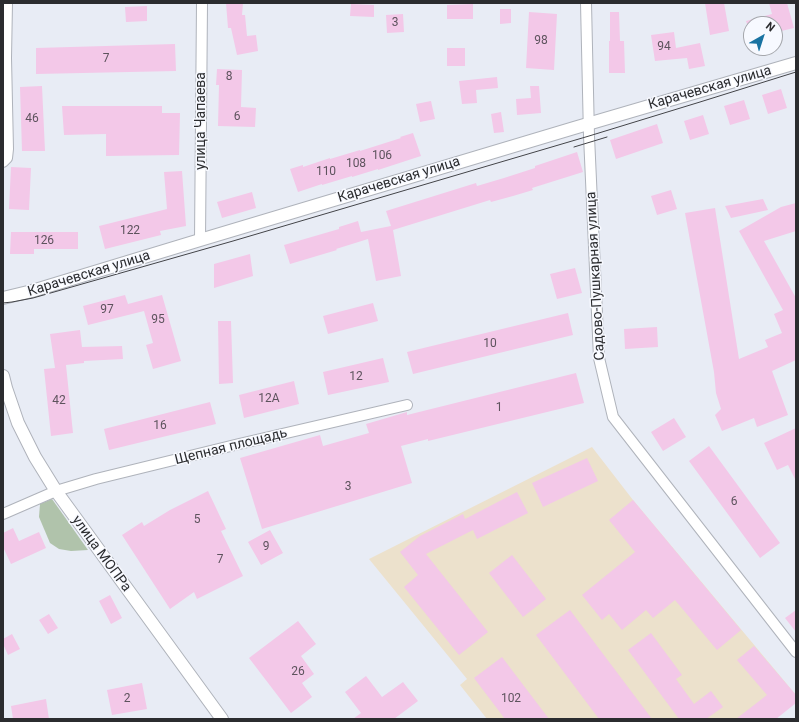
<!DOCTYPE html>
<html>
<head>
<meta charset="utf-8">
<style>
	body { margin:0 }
	#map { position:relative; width:799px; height:722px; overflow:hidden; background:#e8ecf5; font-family:Roboto,sans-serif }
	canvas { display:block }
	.frame { position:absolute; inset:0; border:4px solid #2b2c2f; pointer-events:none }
	.north { position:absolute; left:743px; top:16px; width:40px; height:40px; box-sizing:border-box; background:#f7f9ff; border:1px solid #a5a7ac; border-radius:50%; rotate:39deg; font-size:11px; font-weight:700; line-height:16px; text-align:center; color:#2b2c2f }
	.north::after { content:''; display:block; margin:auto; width:14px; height:18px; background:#1973a2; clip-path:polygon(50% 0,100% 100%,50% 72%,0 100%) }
</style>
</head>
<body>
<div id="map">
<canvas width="799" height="722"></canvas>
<div class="frame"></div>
<div class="north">N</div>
</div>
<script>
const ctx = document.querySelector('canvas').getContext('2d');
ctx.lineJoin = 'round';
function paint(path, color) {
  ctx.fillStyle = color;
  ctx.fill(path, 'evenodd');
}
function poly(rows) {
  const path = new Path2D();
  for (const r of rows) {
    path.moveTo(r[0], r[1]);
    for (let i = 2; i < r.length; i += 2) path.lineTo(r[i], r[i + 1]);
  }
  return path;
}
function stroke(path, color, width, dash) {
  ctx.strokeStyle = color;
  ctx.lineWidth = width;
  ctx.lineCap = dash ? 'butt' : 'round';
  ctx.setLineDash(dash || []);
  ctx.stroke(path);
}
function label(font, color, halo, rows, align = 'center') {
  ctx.font = font + ' Roboto,sans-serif';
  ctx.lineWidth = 3;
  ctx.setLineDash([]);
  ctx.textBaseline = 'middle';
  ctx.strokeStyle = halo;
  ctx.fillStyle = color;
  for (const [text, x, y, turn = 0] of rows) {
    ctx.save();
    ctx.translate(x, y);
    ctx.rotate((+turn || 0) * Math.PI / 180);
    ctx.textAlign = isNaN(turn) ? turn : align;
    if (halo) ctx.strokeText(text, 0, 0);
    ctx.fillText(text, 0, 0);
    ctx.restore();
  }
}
paint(poly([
	[592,447,633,500,796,695,776,719,487,719,460,685,467,679,369,559]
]), '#ece1cc');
paint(poly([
	[52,499,88,550,71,551,59,549,50,543,39,517,40,504]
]), '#b0c3ab');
paint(poly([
	[226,3,243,3,242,15,245,15,247,36,256,35,258,51,237,55,231,28,228,28],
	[705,3,724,3,729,31,710,35],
	[769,3,787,3,794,28,777,32,775,24,747,24,746,21,772,14],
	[351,4,374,5,374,17,350,16],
	[473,4,473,19,447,19,447,5],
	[147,6,147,21,126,22,125,7],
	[500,9,511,9,511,23,500,24],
	[529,12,557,14,554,70,526,68],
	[610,12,619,12,620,41,624,41,625,73,609,73,609,41,610,41],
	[403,14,404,32,387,33,386,15],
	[674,32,676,48,700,43,705,66,689,69,687,58,655,61,651,35],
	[175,44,176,71,36,74,36,48],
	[447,48,465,48,465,66,447,66],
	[217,69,242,70,241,107,256,108,255,127,218,126,219,85,216,85],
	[497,77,498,88,476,90,477,103,462,104,459,81],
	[42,86,45,151,22,151,20,87],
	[530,86,539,86,541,113,517,115,516,99,531,98],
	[781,89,787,108,768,114,762,95],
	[744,100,750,119,730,125,724,106],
	[431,101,435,119,420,122,416,104],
	[62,106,162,106,162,113,180,113,179,155,106,156,106,134,64,135],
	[501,112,504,132,494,133,491,114],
	[703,115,709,134,690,140,684,121],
	[657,124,663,143,616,159,610,140],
	[413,133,421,156,378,170,378,169,352,177,352,176,322,185,322,184,298,192,290,169,303,165,303,167,330,158,330,159,360,150,360,151,401,138,400,137],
	[577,152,583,172,532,188,533,190,513,196,491,202,490,200,393,230,401,276,376,281,368,239,336,249,337,250,290,264,284,245,339,229,339,227,358,221,361,232,391,226,386,211,476,183,477,186,504,178,535,168,535,166],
	[11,167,31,168,29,210,9,209],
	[182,171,186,226,160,231,161,235,105,249,99,226,167,209,164,172],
	[671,190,677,209,657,215,651,196],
	[252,192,256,208,222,218,217,202],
	[763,199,768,210,731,218,725,206],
	[796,203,796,231,764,241,796,298,796,360,772,371,788,415,757,427,754,418,722,431,715,415,721,409,716,393,714,372,685,213,715,208,739,359,768,347,765,340,782,333,774,314,783,310,739,231,781,207],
	[11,232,78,232,78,249,34,249,34,254,10,254],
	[250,254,253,276,214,288,214,264],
	[575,268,582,293,557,299,550,274],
	[125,295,128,304,162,295,181,361,153,369,146,345,153,343,144,311,88,325,83,306],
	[373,303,378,321,328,334,323,316],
	[568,313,573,335,413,374,407,352],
	[218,321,231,321,233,383,219,384],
	[657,327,658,347,625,349,624,329],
	[80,330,82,347,122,346,123,359,84,361,84,363,66,365,73,433,51,436,44,369,55,368,50,334],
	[383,358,389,382,328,395,323,372],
	[576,373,584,403,428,441,428,439,401,446,412,483,262,529,240,458,320,435,323,446,369,433,366,424,407,412,407,415],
	[294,381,299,404,244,418,239,395],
	[210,402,216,424,109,450,104,429],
	[674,418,686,437,663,451,651,432],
	[796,428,796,481,788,465,777,470,764,443],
	[709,446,780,543,760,558,689,461],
	[587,458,598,481,543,507,532,483],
	[208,491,226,529,221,531,243,576,197,599,194,592,170,609,122,535,142,522,144,526,170,510],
	[517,492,528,513,477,539,473,530,426,554,488,632,459,655,404,587,418,575,400,552,420,536,463,514,465,519],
	[633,500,741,630,717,650,675,600,653,618,646,610,622,630,609,614,602,620,582,595,635,552,609,520],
	[13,528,19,541,39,532,46,548,11,564,3,547,3,533],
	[270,530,283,553,261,565,248,542],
	[512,555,546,599,523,617,489,573],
	[110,595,122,618,111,624,99,601],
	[570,610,652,719,599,719,536,635],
	[796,610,796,632,785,618],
	[49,614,58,628,48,634,39,620],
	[298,621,316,644,301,656,314,674,302,683,312,697,291,713,249,658],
	[651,633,682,675,676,679,694,704,711,691,723,707,706,719,679,719,628,650],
	[12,634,20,649,8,655,3,644,3,639],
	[754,646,796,695,796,703,776,719,736,719,767,695,737,660],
	[502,657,549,719,505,719,474,678],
	[366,676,382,697,403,682,418,701,394,719,353,719,361,713,345,692],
	[142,683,147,709,112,715,107,690],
	[46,699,49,719,13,719,11,706]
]), '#f3c8e8');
const minor = poly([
	[586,3,589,136,599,358,613,417,796,652],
	[3,162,7,158,8,149,6,58,7,3],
	[200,240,202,3],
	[3,514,56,491,96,479,239,444,407,405]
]);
const tertiary = poly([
	[3,298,32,291,200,240,574,128,796,63],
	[3,376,6,388,18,423,35,457,56,491,222,719]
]);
stroke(minor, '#afb3bb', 12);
stroke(tertiary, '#afb3bb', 14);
stroke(minor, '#fff', 10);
stroke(tertiary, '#fff', 12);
stroke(poly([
	[574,147,607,137],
	[3,303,12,302,33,298,233,241,589,136,700,102,796,72]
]), '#434448', 1);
label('12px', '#5d535d', null, [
	["3",395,23],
	["98",541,41],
	["94",664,47],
	["7",106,59],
	["8",229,77],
	["6",237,117],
	["46",32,119],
	["106",382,156],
	["108",356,164],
	["110",326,172],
	["122",130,231],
	["126",44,241],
	["97",107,310],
	["95",158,320],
	["10",490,344],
	["12",356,377],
	["12А",269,399],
	["42",59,401],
	["1",499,408],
	["16",160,426],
	["3",348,487],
	["6",734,502],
	["5",197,520],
	["9",266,547],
	["7",220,560],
	["26",298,672],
	["2",127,699],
	["102",511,699]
]);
label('14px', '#2b2c2f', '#f7f9ff', [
	["Карачевская улица",710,88,-16],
	["улица Чапаева",201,121,-90],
	["Карачевская улица",399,180,-17],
	["Карачевская улица",89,274,-17],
	["Садово-Пушкарная улица",596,276,-93],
	["Щепная площадь",231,447,-14],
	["улица МОПРа",101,554,54]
]);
</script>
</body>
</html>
